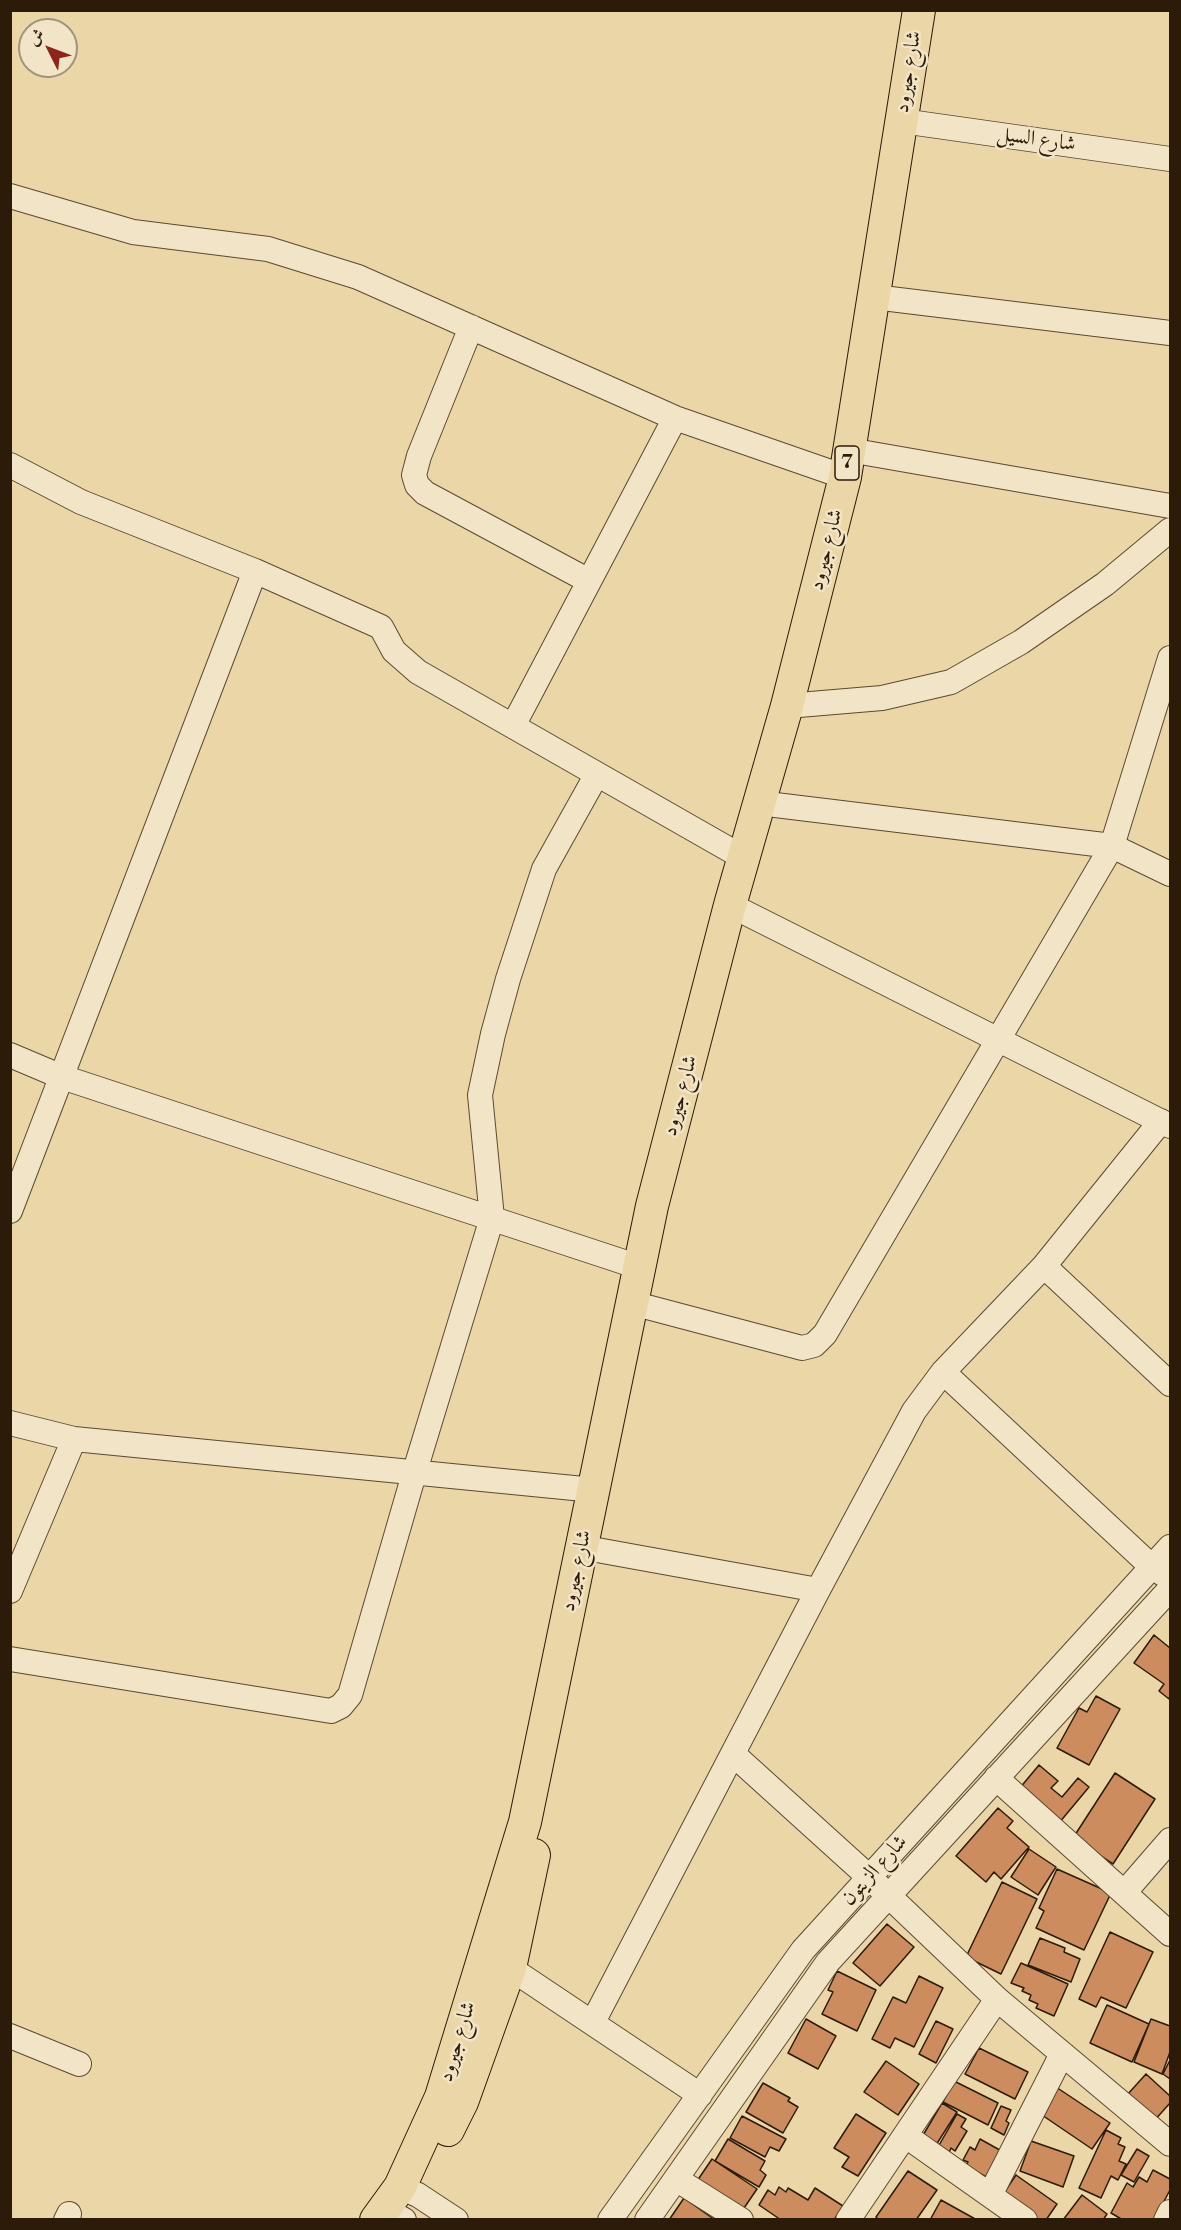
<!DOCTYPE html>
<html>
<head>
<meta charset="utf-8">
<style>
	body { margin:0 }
	#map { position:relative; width:1181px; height:2230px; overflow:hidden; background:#ebd6a8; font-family:"Libre Bodoni",Amiri,serif }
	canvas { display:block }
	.frame { position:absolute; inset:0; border:12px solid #2b1b08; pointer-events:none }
	.north { position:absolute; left:18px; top:18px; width:60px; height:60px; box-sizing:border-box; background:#f2e4c6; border:2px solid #a2947a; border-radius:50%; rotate:312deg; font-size:16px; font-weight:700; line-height:24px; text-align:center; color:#2b1b08 }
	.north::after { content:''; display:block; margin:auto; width:21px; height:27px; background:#8f2418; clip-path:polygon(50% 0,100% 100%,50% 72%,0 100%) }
</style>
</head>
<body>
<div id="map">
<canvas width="1181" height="2230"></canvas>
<div class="frame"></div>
<div class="north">ش</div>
</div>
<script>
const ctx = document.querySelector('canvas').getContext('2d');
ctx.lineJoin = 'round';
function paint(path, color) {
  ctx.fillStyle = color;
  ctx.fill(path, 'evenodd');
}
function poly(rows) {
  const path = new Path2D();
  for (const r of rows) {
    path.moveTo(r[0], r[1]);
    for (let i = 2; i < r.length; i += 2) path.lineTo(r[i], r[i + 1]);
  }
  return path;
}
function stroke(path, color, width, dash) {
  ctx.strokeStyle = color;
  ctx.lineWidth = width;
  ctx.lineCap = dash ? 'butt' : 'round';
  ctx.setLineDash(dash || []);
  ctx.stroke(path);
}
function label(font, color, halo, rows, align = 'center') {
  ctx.font = font + ' "Libre Bodoni",Amiri,serif';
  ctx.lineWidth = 5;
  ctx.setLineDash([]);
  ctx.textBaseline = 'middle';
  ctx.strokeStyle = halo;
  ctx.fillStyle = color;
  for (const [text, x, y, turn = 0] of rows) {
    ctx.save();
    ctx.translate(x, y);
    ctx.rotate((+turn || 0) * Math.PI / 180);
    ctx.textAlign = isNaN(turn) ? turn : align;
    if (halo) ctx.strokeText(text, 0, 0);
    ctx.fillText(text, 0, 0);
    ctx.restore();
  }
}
const building = poly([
	[1154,1635,1170,1648,1170,1696,1169,1699,1159,1691,1164,1684,1134,1663,1154,1635],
	[1096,1696,1120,1709,1089,1765,1057,1748,1079,1708,1087,1712,1096,1696],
	[1039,1765,1058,1781,1051,1788,1062,1797,1078,1778,1089,1787,1059,1823,1019,1789,1039,1765],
	[1115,1773,1155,1799,1113,1864,1073,1838,1115,1773],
	[998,1808,1013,1821,1007,1828,1029,1847,1001,1879,994,1872,986,1882,956,1856,998,1808],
	[1029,1849,1056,1867,1038,1895,1011,1877,1029,1849],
	[1057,1869,1111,1893,1084,1950,1036,1928,1044,1911,1039,1908,1057,1869],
	[1002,1882,1037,1899,1001,1974,966,1957,1002,1882],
	[887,1924,914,1947,880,1986,853,1963,887,1924],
	[1110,1932,1153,1952,1126,2008,1101,1997,1096,2007,1079,1999,1110,1932],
	[1040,1938,1065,1948,1064,1952,1080,1959,1071,1982,1028,1965,1040,1938],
	[1021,1963,1068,1984,1054,2016,1036,2008,1038,2004,1029,2000,1031,1995,1022,1991,1024,1988,1011,1983,1021,1963],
	[837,1971,876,1990,857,2031,822,2014,833,1992,828,1990,837,1971],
	[919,1976,943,1988,914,2047,895,2038,890,2048,872,2039,893,1997,906,2003,919,1976],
	[1107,2005,1149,2024,1132,2062,1090,2043,1107,2005],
	[806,2019,836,2036,818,2069,788,2053,806,2019],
	[1151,2019,1170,2026,1170,2052,1162,2074,1134,2062,1151,2019],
	[936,2021,953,2029,936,2063,919,2054,936,2021],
	[979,2048,1028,2072,1015,2099,965,2074,979,2048],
	[1170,2060,1170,2079,1163,2074,1170,2060],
	[886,2061,919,2084,898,2115,864,2092,886,2061],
	[1146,2074,1170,2096,1170,2103,1154,2121,1127,2095,1146,2074],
	[954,2081,998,2103,988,2125,943,2102,954,2081],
	[763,2083,790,2098,788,2101,798,2107,783,2133,746,2112,763,2083],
	[1053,2085,1110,2123,1092,2149,1036,2111,1053,2085],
	[942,2103,957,2112,936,2145,922,2137,942,2103],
	[1001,2106,1011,2110,1006,2121,1009,2123,1004,2135,991,2128,1001,2106],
	[856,2114,886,2133,858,2176,842,2167,849,2157,834,2148,856,2114],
	[957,2114,966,2119,961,2127,967,2131,955,2151,951,2148,949,2153,938,2147,957,2114],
	[742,2116,786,2139,779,2151,770,2147,765,2157,730,2138,742,2116],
	[1106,2130,1121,2138,1118,2144,1125,2147,1119,2161,1126,2164,1118,2180,1111,2176,1101,2198,1079,2188,1106,2130],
	[728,2139,765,2161,760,2170,766,2175,759,2187,715,2161,728,2139],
	[980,2139,1005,2153,990,2179,966,2166,968,2162,963,2160,970,2147,975,2150,980,2139],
	[1031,2141,1074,2156,1063,2187,1020,2171,1031,2141],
	[1137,2149,1149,2156,1134,2182,1121,2175,1137,2149],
	[712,2159,757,2189,742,2211,697,2181,712,2159],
	[1153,2170,1170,2179,1170,2190,1154,2220,1123,2220,1111,2213,1127,2183,1133,2187,1139,2177,1147,2182,1153,2170],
	[908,2171,937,2190,916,2220,879,2220,876,2217,908,2171],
	[1016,2175,1057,2204,1046,2220,1033,2220,1001,2197,1016,2175],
	[779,2187,786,2192,788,2188,808,2200,815,2188,843,2206,834,2220,781,2220,759,2205,768,2190,775,2195,779,2187],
	[1082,2195,1107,2214,1103,2220,1063,2220,1082,2195],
	[684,2198,715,2220,669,2220,684,2198],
	[941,2200,977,2220,930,2220,941,2200]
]);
paint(building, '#cc8c5d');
stroke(building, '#2b1b08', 1.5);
const minor = poly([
	[902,121,1170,159],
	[10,196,133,232,268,249,358,277,675,418,845,477],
	[874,297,1170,333],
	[471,327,419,456,414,475,417,485,425,493,589,581],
	[849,450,1170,506],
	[10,465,81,502,255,571,381,627,394,651,418,672,744,858],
	[787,706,882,698,951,682,1021,642,1105,584,1170,530],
	[513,726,675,418],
	[759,803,1112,846,1170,874],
	[730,905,1170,1126],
	[10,1055,62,1077,639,1267],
	[10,1211,255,571],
	[1044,1266,1170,1384],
	[647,1307,802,1348,814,1345,825,1334,1112,846,1170,658],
	[943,1372,1152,1567,1166,1576],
	[10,1423,74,1439,594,1490],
	[597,1550,818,1590],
	[10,1591,74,1439],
	[10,1659,331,1711,341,1706,350,1695,414,1474,492,1218,480,1095,493,1034,508,979,544,869,597,774],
	[733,1754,870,1878,997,1999,1170,2144],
	[996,1778,1170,1934],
	[1124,1893,1170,1840],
	[510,1968,700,2095],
	[593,2022,818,1590,914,1411,943,1372,1044,1266,1161,1121],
	[10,2036,79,2064],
	[906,2136,1025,2220],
	[676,2179,741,2220],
	[400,2187,418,2195,456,2220],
	[990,2195,1062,2054],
	[384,2209,404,2220],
	[66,2220,69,2214],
	[610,2220,803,1950,1170,1547],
	[647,2220,828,1962,1170,1589],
	[848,2220,997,1999],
	[1166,2220,1170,2212]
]);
const major = poly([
	[448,2130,462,2102,510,1968,534,1855],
	[376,2220,400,2187,441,2097,525,1822,652,1206,730,905,787,706,845,477,919,10]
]);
stroke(minor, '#5b4a30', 26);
stroke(major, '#2b1b08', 34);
stroke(minor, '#f2e4c6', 24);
stroke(major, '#ebd6a8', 32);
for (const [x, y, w] of [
	[847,463,24]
]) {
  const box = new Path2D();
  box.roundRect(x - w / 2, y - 17, w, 34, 4.5);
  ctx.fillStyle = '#f2e4c6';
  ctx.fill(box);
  stroke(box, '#2b1b08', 1.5);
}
label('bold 20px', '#2b1b08', null, [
	["7",847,463]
]);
label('21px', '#2b1b08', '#f2e4c6', [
	["شارع جيرود",909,72,-81],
	["شارع السيل",1036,140,8],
	["شارع جيرود",827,550,-76],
	["شارع جيرود",681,1096,-75],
	["شارع جيرود",577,1571,-78],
	["شارع الزيتون",875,1871,-48],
	["شارع جيرود",458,2042,-73]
]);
</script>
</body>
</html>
